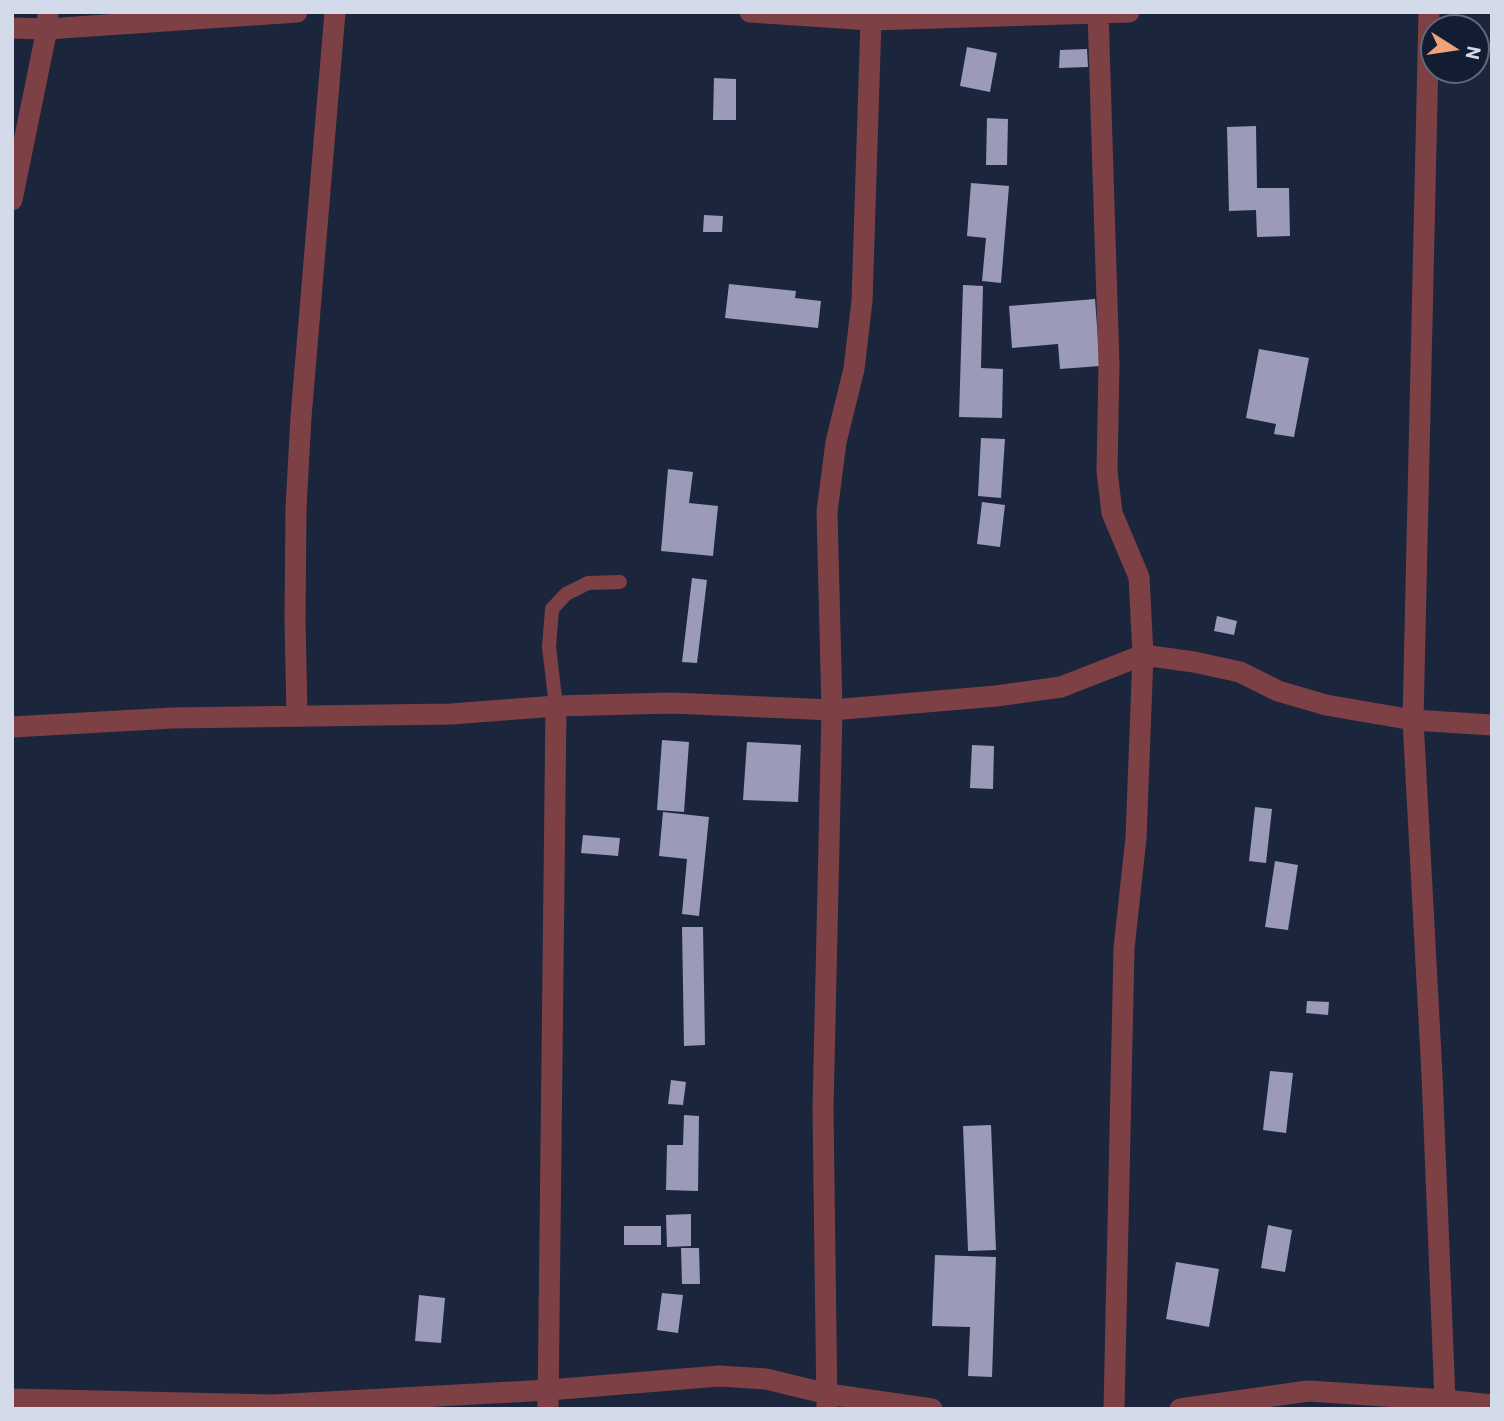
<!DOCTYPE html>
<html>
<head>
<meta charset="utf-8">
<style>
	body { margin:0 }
	#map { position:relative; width:1504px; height:1421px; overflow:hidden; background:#1b263c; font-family:Barlow,sans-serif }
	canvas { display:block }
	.frame { position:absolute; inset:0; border:14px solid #d3dbea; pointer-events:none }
	.north { position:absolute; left:1420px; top:14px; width:70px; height:70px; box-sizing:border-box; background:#121d32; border:2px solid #5f697c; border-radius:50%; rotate:102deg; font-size:19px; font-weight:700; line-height:28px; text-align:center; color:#d3dbea }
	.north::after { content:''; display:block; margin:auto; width:24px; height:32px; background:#f0a27a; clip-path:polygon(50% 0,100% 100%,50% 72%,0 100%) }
</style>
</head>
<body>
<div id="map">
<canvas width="1504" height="1421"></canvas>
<div class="frame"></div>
<div class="north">N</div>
</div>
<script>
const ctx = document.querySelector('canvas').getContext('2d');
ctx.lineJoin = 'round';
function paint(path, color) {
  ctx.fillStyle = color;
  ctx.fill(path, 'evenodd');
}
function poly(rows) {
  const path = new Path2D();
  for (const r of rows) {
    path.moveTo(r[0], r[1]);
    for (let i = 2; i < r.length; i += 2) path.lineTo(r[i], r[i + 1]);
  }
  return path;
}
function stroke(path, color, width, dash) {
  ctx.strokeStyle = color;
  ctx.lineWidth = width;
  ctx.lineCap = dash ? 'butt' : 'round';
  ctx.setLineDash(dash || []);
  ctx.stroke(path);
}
paint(poly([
	[967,47,997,53,990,92,960,86],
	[1087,49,1088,67,1059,68,1060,50],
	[714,78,736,79,736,120,713,120],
	[987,118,1008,119,1007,165,986,165],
	[1256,126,1257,188,1289,188,1290,236,1257,237,1256,210,1229,211,1227,127],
	[971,183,1009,186,1001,283,982,281,986,238,967,236],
	[704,215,723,216,722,232,703,232],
	[729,284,796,291,795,298,821,301,818,328,725,318],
	[963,285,983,286,981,368,1003,369,1002,418,959,417],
	[1095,299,1100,366,1060,369,1058,344,1012,348,1009,306],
	[1259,349,1309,358,1294,437,1274,434,1276,424,1246,418],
	[981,438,1005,439,1001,498,978,496],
	[668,469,693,472,689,503,718,506,713,556,661,551],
	[982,502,1005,505,1000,547,977,544],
	[692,578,707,580,697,663,682,662],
	[1217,616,1237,621,1234,635,1214,631],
	[662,740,689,742,684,812,657,810],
	[747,742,801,745,798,802,743,800],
	[972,745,994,746,993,789,970,788],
	[1255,807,1272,809,1266,863,1249,861],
	[663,812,709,817,699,916,682,914,687,859,659,856],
	[583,835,620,838,618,856,581,853],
	[1275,861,1298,865,1288,930,1265,927],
	[682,927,703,927,705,1045,684,1046],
	[1307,1001,1329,1002,1328,1015,1306,1013],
	[1270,1071,1293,1073,1286,1133,1263,1130],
	[671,1080,686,1082,683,1105,668,1104],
	[684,1115,699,1116,698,1191,666,1190,667,1145,683,1145],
	[991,1125,996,1250,968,1251,963,1126],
	[691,1214,691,1246,667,1247,666,1215],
	[1268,1225,1292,1230,1285,1272,1261,1268],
	[624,1226,661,1226,661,1245,624,1245],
	[681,1248,699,1248,700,1284,682,1284],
	[935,1255,996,1257,992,1377,968,1376,970,1327,932,1326],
	[1176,1262,1219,1269,1209,1327,1166,1319],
	[662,1293,683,1295,678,1333,657,1330],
	[419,1295,445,1298,441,1343,415,1341]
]), '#9b9ab8');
stroke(poly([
	[556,706,549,647,552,609,566,594,588,583,620,582]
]), '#7d4145', 14);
stroke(poly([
	[750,12,871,20,862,301,854,369,836,442,827,512,832,710,823,1109,827,1409],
	[871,12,871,20,1129,12],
	[1098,12,1109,365,1107,471,1112,513,1139,577,1143,655,1136,838,1124,948,1114,1409],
	[1429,12,1413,720,1492,725],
	[12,28,47,29,297,12],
	[12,200,47,29,48,12],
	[297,715,295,619,296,508,301,417,335,12],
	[12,727,172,718,451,714,556,706,672,703,832,710,996,696,1061,687,1143,655,1194,662,1240,672,1278,691,1326,705,1413,720,1432,1075,1445,1400,1492,1405],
	[12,1399,272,1405,549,1390,719,1376,766,1379,828,1394,932,1409],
	[548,1409,556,706],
	[1180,1409,1308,1391,1445,1400,1444,1409]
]), '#7d4145', 21);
</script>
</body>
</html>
